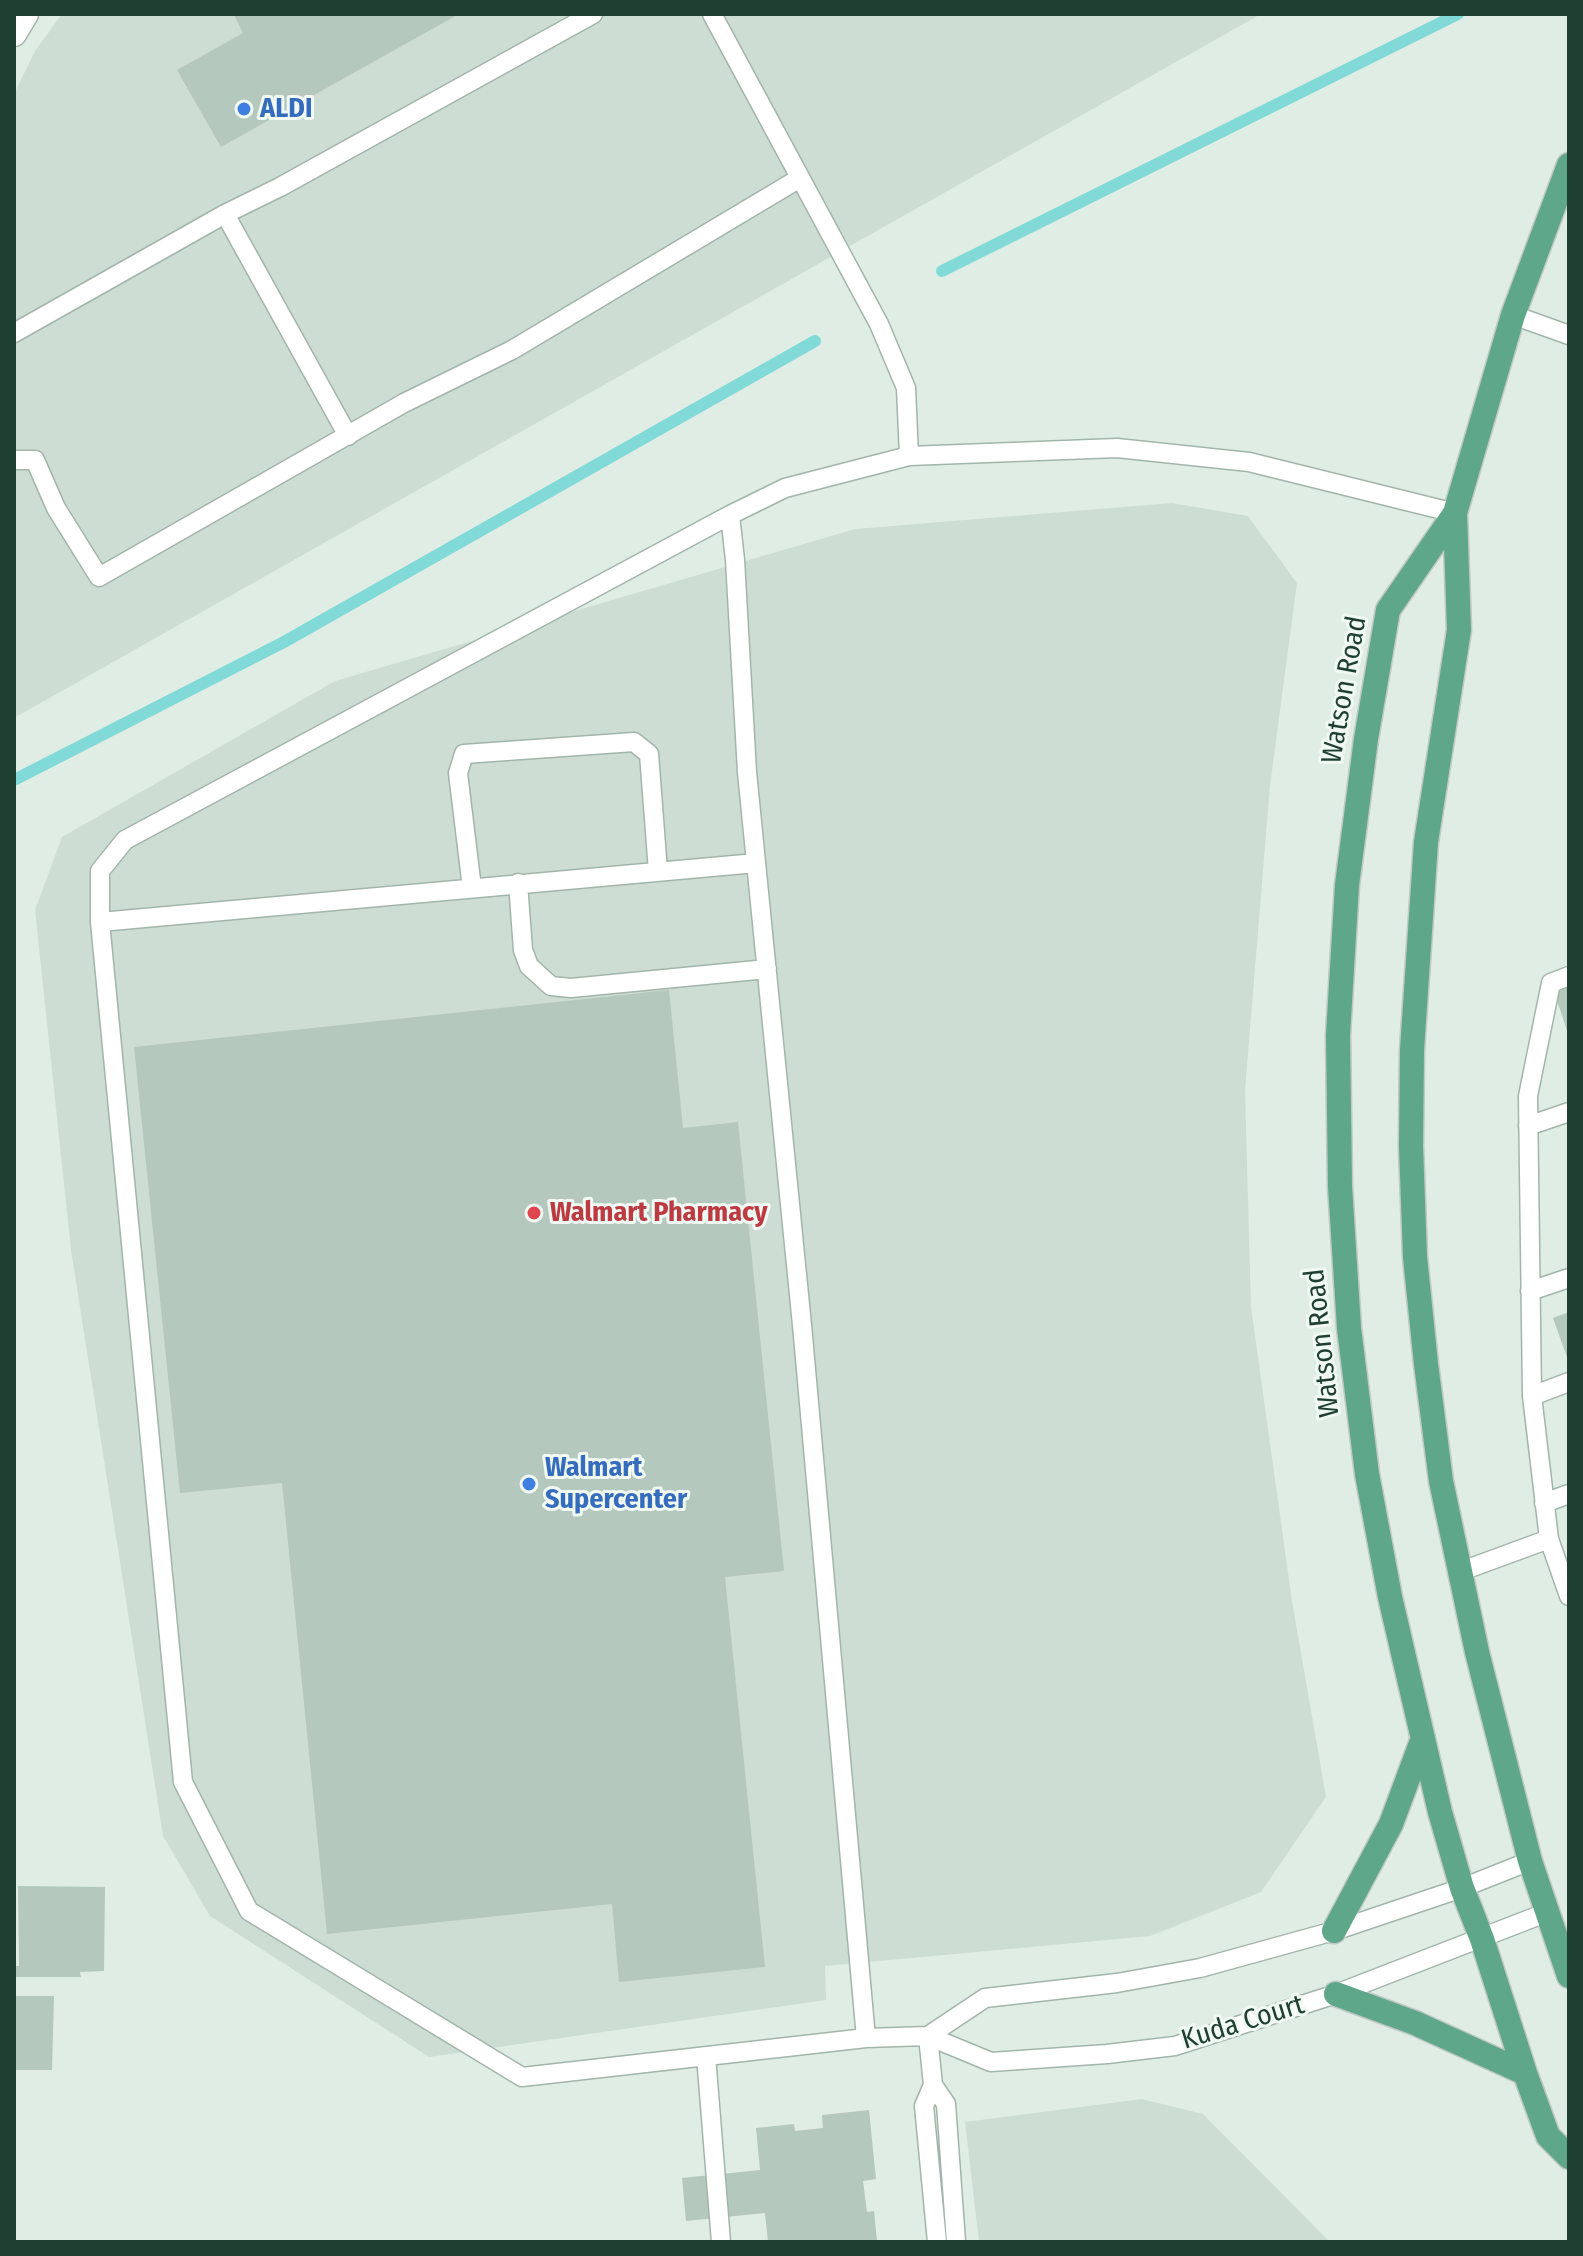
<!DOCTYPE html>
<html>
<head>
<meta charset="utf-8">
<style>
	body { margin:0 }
	#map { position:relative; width:1583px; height:2256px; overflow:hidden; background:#e0ede5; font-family:"Fira Sans Condensed",sans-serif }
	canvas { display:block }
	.frame { position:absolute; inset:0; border:16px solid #1e3f31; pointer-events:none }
</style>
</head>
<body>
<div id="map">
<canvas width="1583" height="2256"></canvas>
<div class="frame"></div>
</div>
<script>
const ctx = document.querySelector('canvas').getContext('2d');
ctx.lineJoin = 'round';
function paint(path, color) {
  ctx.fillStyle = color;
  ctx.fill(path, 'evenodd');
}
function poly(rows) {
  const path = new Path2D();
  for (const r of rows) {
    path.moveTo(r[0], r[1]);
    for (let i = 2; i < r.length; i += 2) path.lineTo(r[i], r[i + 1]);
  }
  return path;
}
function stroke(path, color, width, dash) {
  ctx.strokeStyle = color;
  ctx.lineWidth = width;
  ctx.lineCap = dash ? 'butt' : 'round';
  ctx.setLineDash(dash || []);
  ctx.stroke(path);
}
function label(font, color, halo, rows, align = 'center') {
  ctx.font = font + ' "Fira Sans Condensed",sans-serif';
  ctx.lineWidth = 6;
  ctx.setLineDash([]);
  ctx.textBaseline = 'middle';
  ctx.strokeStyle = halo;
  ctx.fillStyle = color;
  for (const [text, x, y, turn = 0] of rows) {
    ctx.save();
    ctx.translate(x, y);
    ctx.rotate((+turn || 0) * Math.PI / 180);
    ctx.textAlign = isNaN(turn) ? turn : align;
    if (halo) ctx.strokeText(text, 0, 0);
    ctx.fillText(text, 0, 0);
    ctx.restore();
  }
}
paint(poly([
	[62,14,1261,14,14,718,14,94,35,51],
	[1172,503,1248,516,1297,583,1270,786,1245,1090,1251,1307,1292,1601,1326,1797,1261,1892,1150,1936,825,1966,826,2000,429,2057,210,1916,163,1836,71,1250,35,910,62,837,335,681,855,529],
	[1142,2099,1203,2114,1330,2242,979,2242,965,2122]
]), '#ceddd3');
stroke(poly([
	[942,271,1458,14],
	[14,780,284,642,815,341]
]), '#81d9d8', 12);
paint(poly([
	[237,14,459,14,221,147,177,70,243,33,234,15],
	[1569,986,1569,1034,1568,1034,1554,991],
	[669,990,683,1128,738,1122,784,1571,725,1577,765,1967,619,1982,612,1904,327,1934,282,1483,180,1493,134,1047],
	[1569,1312,1569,1363,1553,1318],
	[18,1886,105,1887,104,1971,80,1972,81,1977,14,1977,14,1966,19,1966],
	[14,1996,54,1996,52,2070,14,2070],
	[869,2110,876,2179,863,2181,867,2212,874,2211,877,2241,768,2242,765,2213,686,2221,682,2178,760,2170,756,2128,794,2124,795,2131,823,2128,822,2115]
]), '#b5c8bd');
const lane = poly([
	[712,14,879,324,906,388,909,456],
	[225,214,348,436],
	[1513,315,1569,335],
	[14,333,225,214,280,187,593,14],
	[14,460,35,460,56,508,99,577,404,403,512,350,800,178],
	[1455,513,1249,462,1117,448,909,456,785,488,730,515,125,840,100,871,100,922,183,1782,249,1911,522,2077,866,2038,928,2036,991,2062,1107,2054,1175,2046,1336,1994,1548,1912],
	[730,515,735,560,747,772,802,1325,866,2038],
	[518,883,523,950,529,966,551,986,571,988,767,969],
	[472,888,458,773,464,754,634,742,649,754,658,871],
	[100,922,756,863],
	[1528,1126,1569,1112],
	[1530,1291,1569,1278],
	[1532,1396,1569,1382],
	[1544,1503,1569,1494],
	[1549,1539,1532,1396,1528,1096,1551,983,1569,976],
	[1459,1572,1549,1539,1569,1596],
	[928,2036,985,1998,1117,1983,1200,1968,1334,1931,1462,1888,1530,1861],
	[928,2036,933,2085,924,2106,937,2242],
	[706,2056,721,2242],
	[933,2085,946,2104,956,2242]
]);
const street = poly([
	[14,34,26,14]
]);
const primary = poly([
	[1569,165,1513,315,1455,513,1459,630,1426,842,1412,1050,1411,1146,1415,1257,1426,1364,1441,1481,1477,1652,1530,1861,1569,1976],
	[1455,513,1388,610,1366,739,1347,885,1338,1035,1340,1186,1349,1328,1367,1474,1390,1597,1440,1812,1462,1888,1482,1939,1525,2073,1548,2136,1569,2157],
	[1334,1931,1391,1824,1423,1738],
	[1336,1994,1415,2023,1525,2073]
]);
stroke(lane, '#a2b5ab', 21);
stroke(street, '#a2b5ab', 27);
stroke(primary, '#c0c9c5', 27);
stroke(lane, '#fff', 18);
stroke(street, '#fff', 24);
stroke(primary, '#5fa789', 24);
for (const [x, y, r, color] of [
	[244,109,8,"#3f7fe0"],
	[534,1213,8,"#e0444e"],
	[529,1484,8,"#3f7fe0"]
]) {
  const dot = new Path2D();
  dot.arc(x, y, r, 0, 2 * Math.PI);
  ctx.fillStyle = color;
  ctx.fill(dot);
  stroke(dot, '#f1f9f3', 3);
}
label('bold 28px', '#366cbe', '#f1f9f3', [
	["ALDI",260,109],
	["Walmart",545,1468],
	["Supercenter",545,1500]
], 'left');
label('28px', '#1e3f31', '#f1f9f3', [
	["Watson Road",1345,690,-80],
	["Watson Road",1323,1343,-96],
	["Kuda Court",1243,2023,-17]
]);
label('bold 28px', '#be3a42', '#f1f9f3', [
	["Walmart Pharmacy",550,1213]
], 'left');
</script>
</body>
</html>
